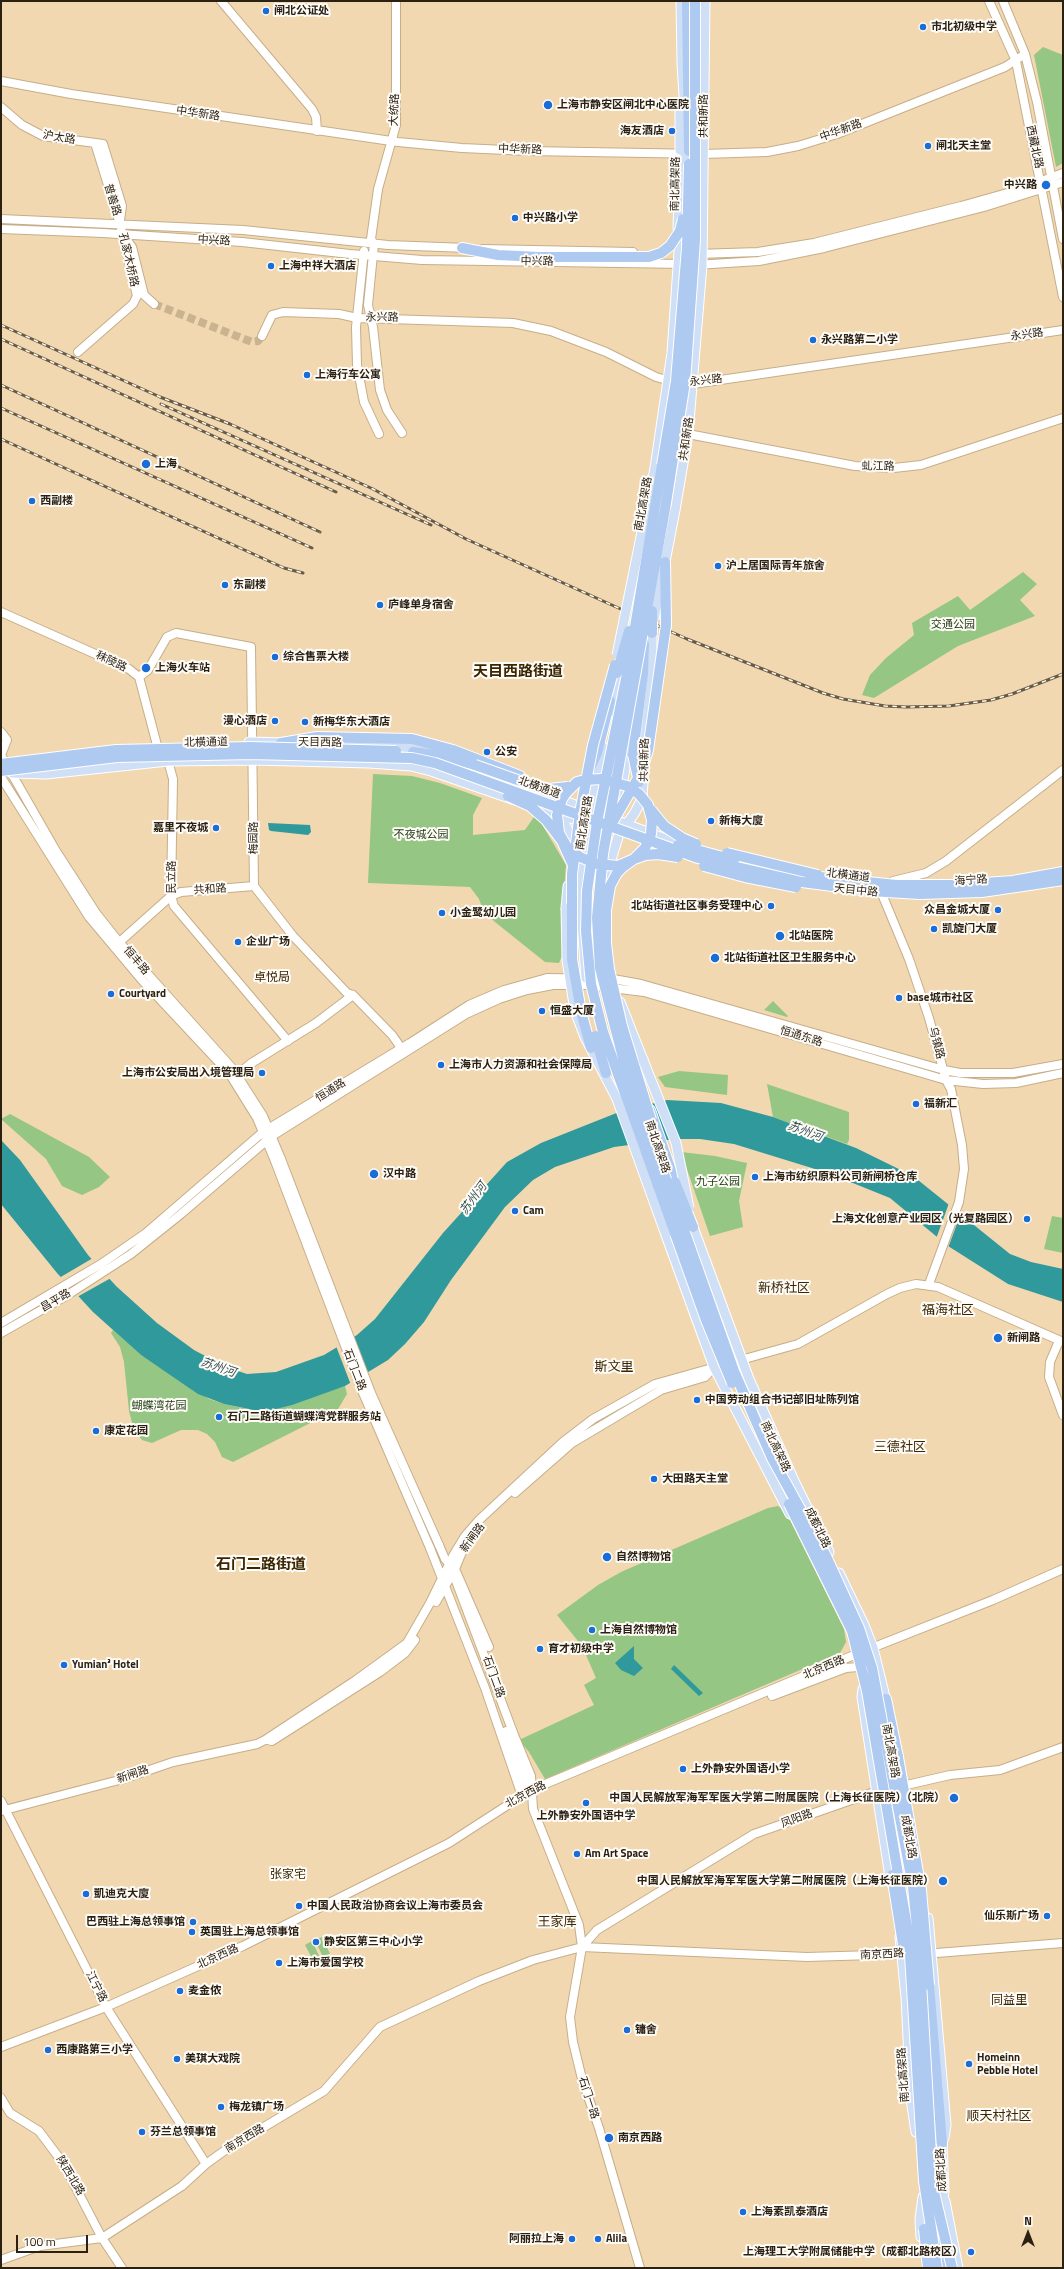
<!DOCTYPE html>
<html>
<head>
<meta charset="utf-8">
<style>
	body { margin:0 }
	#map { position:relative; width:1064px; height:2269px; overflow:hidden; background:#f1d8b1; font-family:"Titillium Web",sans-serif }
	canvas { display:block }
	.frame { position:absolute; inset:0; border:2px solid #2b2113; pointer-events:none }
	.north { position:absolute; left:1008px; top:2213px; width:40px; height:40px; -webkit-text-stroke:3px #fffcf8; paint-order:stroke; rotate:0deg; font-size:11px; font-weight:700; line-height:16px; text-align:center; color:#2b2113 }
	.north::after { content:''; display:block; margin:auto; width:14px; height:18px; background:#2b2113; clip-path:polygon(50% 0,100% 100%,50% 72%,0 100%) }
	.scale { position:absolute; left:16px; top:2235px; width:72px; height:18px; box-sizing:border-box; border:2px solid #2b2113; border-top:0; padding-left:5px; font-size:12px; line-height:14px; white-space:nowrap; color:#2b2113; -webkit-text-stroke:3px #fffcf8; paint-order:stroke }
</style>
</head>
<body>
<div id="map">
<canvas width="1064" height="2269"></canvas>
<div class="frame"></div>
<div class="north">N</div>
<div class="scale">100 m</div>
</div>
<script>
const ctx = document.querySelector('canvas').getContext('2d');
ctx.lineJoin = 'round';
function paint(path, color) {
  ctx.fillStyle = color;
  ctx.fill(path, 'evenodd');
}
function poly(rows) {
  const path = new Path2D();
  for (const r of rows) {
    path.moveTo(r[0], r[1]);
    for (let i = 2; i < r.length; i += 2) path.lineTo(r[i], r[i + 1]);
  }
  return path;
}
function stroke(path, color, width, dash) {
  ctx.strokeStyle = color;
  ctx.lineWidth = width;
  ctx.lineCap = dash ? 'butt' : 'round';
  ctx.setLineDash(dash || []);
  ctx.stroke(path);
}
function label(font, color, halo, rows, align = 'center') {
  ctx.font = font + ' "Titillium Web","Noto Sans SC",sans-serif';
  ctx.lineWidth = 4;
  ctx.setLineDash([]);
  ctx.textBaseline = 'middle';
  ctx.strokeStyle = halo;
  ctx.fillStyle = color;
  for (const [text, x, y, turn = 0] of rows) {
    ctx.save();
    ctx.translate(x, y);
    ctx.rotate((+turn || 0) * Math.PI / 180);
    ctx.textAlign = isNaN(turn) ? turn : align;
    if (halo) ctx.strokeText(text, 0, 0);
    ctx.fillText(text, 0, 0);
    ctx.restore();
  }
}
paint(poly([
	[1043,47,1063,55,1063,163,1056,167,1034,55],
	[1023,572,1037,584,1020,600,1035,616,958,646,874,698,862,695,870,675,886,658,914,635,912,623,958,596,970,610],
	[373,774,412,776,440,783,482,798,473,815,473,835,525,830,536,814,566,865,562,913,562,956,559,963,545,962,495,922,483,910,479,899,470,887,368,883],
	[773,1001,788,1016,787,1017,764,1010],
	[679,1071,728,1075,727,1095,665,1087,658,1077],
	[767,1084,849,1112,849,1140,847,1144,773,1117],
	[10,1114,89,1157,110,1177,99,1187,82,1195,62,1186,46,1159,1,1119],
	[681,1152,715,1156,747,1163,739,1201,743,1227,710,1236],
	[1052,1216,1063,1218,1063,1253,1044,1249],
	[113,1330,141,1355,209,1399,224,1404,247,1409,272,1410,345,1386,347,1394,338,1409,233,1462,222,1457,215,1442,207,1434,198,1430,181,1430,152,1443,142,1440,134,1430,129,1411,124,1362,120,1347,111,1333],
	[778,1506,786,1512,844,1629,846,1642,840,1653,545,1779,529,1752,519,1740,594,1705,584,1685,596,1678,582,1646,557,1615,598,1585,621,1572,768,1508],
	[322,1937,330,1954,323,1957,315,1940],
	[312,1941,320,1958,314,1962,305,1945]
]), '#95c683');
paint(poly([
	[268,823,310,825,311,832,308,835,271,831,269,830],
	[667,1100,721,1103,773,1117,856,1148,913,1176,1010,1254,1031,1262,1063,1269,1063,1302,1008,1284,948,1246,890,1198,828,1173,734,1144,700,1139,675,1139,614,1147,555,1167,533,1180,505,1207,451,1280,424,1322,405,1344,388,1360,345,1386,292,1405,272,1410,259,1411,224,1404,198,1394,141,1355,93,1312,57,1273,1,1204,1,1140,20,1160,88,1255,116,1286,157,1323,194,1350,226,1367,247,1374,276,1372,324,1355,357,1335,375,1319,443,1233,507,1162,541,1143,619,1112],
	[634,1646,634,1659,643,1668,634,1676,621,1670,615,1663],
	[674,1665,703,1693,699,1696,671,1669]
]), '#2f999c');
paint(poly([
	[949,1203,961,1213,948,1248,936,1239],
	[93,1258,111,1278,77,1297,59,1278],
	[353,1334,368,1374,351,1385,336,1346]
]), '#f1d8b1');
stroke(poly([
	[154,304,252,342,258,341,262,336]
]), '#c9b391', 8, [8, 4]);
const secondary = poly([
	[221,1,312,109,316,117,317,131],
	[396,1,396,125,378,189,371,239,374,244,368,305,373,327,380,390,387,410,402,433],
	[989,1,1016,61,1063,297],
	[1003,1,1025,54,1037,102,1063,239],
	[1,81,71,94,398,142,462,148,528,151,704,154,767,152,798,146,837,134,1005,67,1025,54],
	[1,107,22,125,43,136,103,144,122,206,120,220],
	[1,219,243,230,388,245,467,248],
	[1,229,103,233,242,242,350,254,422,260,685,264],
	[124,236,132,247,144,295,154,304],
	[483,249,633,252],
	[364,251,356,327,357,365,364,402,379,434],
	[697,254,758,252,814,243,961,206,1018,190,1063,173],
	[696,265,759,261,824,248,984,207,1063,182],
	[262,336,272,315,283,312,339,314,357,318,513,323,551,331,606,352,656,377,674,382],
	[78,352,133,304,137,296,120,224,95,143],
	[686,384,693,384,1063,330],
	[688,434,855,466,894,468,921,465,1063,418],
	[1,612,129,669,139,677],
	[139,677,148,670,167,637,176,633,251,647,254,886,293,936,347,993,353,995,392,1035,404,1052],
	[139,677,157,745,168,761,173,779,171,896,174,906,288,1041],
	[1,732,7,740,1,755],
	[1,755,56,851,96,913,119,942,233,1069,263,1116,281,1159],
	[1,777,89,917,141,979,229,1073,257,1118,275,1161],
	[893,881,926,873,946,861,1063,770],
	[879,887,909,959,929,1018,946,1080,951,1089,962,1145,964,1169,959,1202,929,1284],
	[115,946,171,896,181,892,254,886],
	[233,1078,250,1064,316,1023,353,995],
	[1,1323,101,1264,146,1233,263,1132,410,1043,469,1005,504,990,547,978,613,979,641,984,944,1070,960,1073,1013,1073,1063,1064],
	[1,1333,66,1296,131,1254,181,1214,272,1136,466,1014,499,999,527,990,553,985,587,985,644,992,946,1080,983,1084,1016,1083,1063,1073],
	[1059,1341,1050,1362,1049,1377,1063,1415],
	[515,1493,572,1443,661,1390,705,1377,713,1368],
	[439,1545,445,1559,455,1569,489,1647],
	[430,1548,485,1688,522,1796],
	[450,1565,514,1735,531,1776,533,1809,579,1925,582,1947,570,2017,573,2042,582,2079,599,2128,640,2268],
	[436,1602,455,1569,464,1547],
	[772,1696,846,1668,858,1667],
	[506,1731,525,1783,531,1790],
	[268,1740,272,1741,380,1672,405,1653,415,1640],
	[898,1787,950,1775,1000,1770,1063,1747],
	[1,1801,106,2007,206,2164],
	[1,1811,123,1779,173,1762,257,1744,265,1740,356,1680,407,1643,430,1603,454,1554,465,1536,478,1521,563,1442,593,1419,655,1384,798,1344,887,1294,900,1288,916,1284,938,1287,1063,1342],
	[582,1947,597,1930,754,1834,883,1789],
	[924,1954,1063,1943],
	[1,2047,106,2007,243,1946,449,1843,531,1790,854,1655,993,1600,1063,1569],
	[1,2098,10,2113,39,2131,63,2163,102,2238,122,2268],
	[1,2260,40,2246,102,2238,182,2186,206,2164,224,2151,324,2091,380,2027,479,1981,533,1960,582,1947,807,1957,907,1954]
]);
const primary = poly([
	[681,1,682,64,685,111],
	[680,150,680,112,682,103],
	[685,173,685,142],
	[678,228,680,165],
	[655,468,672,353,680,238,683,230],
	[675,510,688,434,702,265,705,1],
	[612,711,624,665],
	[249,742,289,743],
	[301,743,386,745,436,751],
	[644,750,652,675,652,633],
	[12,773,46,774,168,761,254,760,369,763,411,766,431,771,515,800],
	[535,790,684,846],
	[531,805,561,816,586,821],
	[618,813,633,717],
	[561,816,576,847],
	[607,889,611,860,619,834,634,814,642,799,644,766],
	[566,908,568,886],
	[586,978,581,907,583,852,603,747],
	[620,1002,643,1060],
	[693,1227,749,1379,795,1483,829,1552],
	[666,1235,714,1367,790,1514],
	[839,1573,864,1625,873,1648,887,1705],
	[863,1689,862,1697,891,1883],
	[928,1918,946,2125,944,2138],
	[900,1937,906,1997,911,2099,916,2132],
	[933,2101,937,2136,942,2144,944,2192,940,2216],
	[945,2201,958,2268],
	[921,2237,920,2219,923,2197]
]);
const highway = poly([
	[687,1,689,151],
	[462,248,498,255,539,257],
	[281,743,317,737,412,739,453,750,520,776],
	[413,752,442,756,475,765],
	[633,755,643,674,644,644],
	[590,768,597,753,610,701],
	[650,1110,675,1182],
	[886,1699,898,1757],
	[929,1985,942,2144],
	[933,2201,937,2242,944,2268]
]);
stroke(secondary, '#c6ae89', 10);
stroke(primary, '#fff', 11);
stroke(highway, '#fff', 12);
stroke(secondary, '#fff', 8);
stroke(primary, '#cfdff6', 9);
stroke(highway, '#afcaf0', 10);
const rail = poly([
	[1,325,160,397,230,424,373,489,466,539,687,639,823,693,843,699,885,706,906,707,949,706,991,700,1012,694,1063,674],
	[1,339,336,492],
	[1,385,320,532],
	[161,404,431,525],
	[1,408,312,548],
	[1,439,284,568,303,573]
]);
stroke(rail, '#695a44', 3);
stroke(rail, '#fffcf8', 1.5, [4.5]);
const secondaryBridge = poly([
	[281,1159,371,1393,439,1545],
	[275,1161,363,1393,430,1548]
]);
const primaryBridge = poly([
	[654,619,675,510],
	[617,655,655,468],
	[566,908,567,960,575,1011,585,1037,617,1099,666,1235],
	[643,1060,676,1143,689,1208]
]);
const highwayBridge = poly([
	[695,1,695,240,685,382,665,509,603,854,597,918,600,968,623,1058,734,1371,772,1458,826,1556,859,1628,872,1668,913,1887,919,1947,933,2188,952,2268],
	[689,164,687,248,676,381,628,669,597,822,587,891,586,931,591,984,603,1032,706,1320,732,1383],
	[539,257,649,257,661,253,670,246,680,231,683,219],
	[652,611,652,633],
	[617,673,629,631],
	[633,755,639,782],
	[1,764,116,750,250,747,396,751],
	[475,765,537,787,549,789,568,787],
	[1,771,117,757,250,754,412,758,435,763,698,858,802,882,870,891,920,894,982,892,1063,880],
	[601,779,627,786,639,794,648,805,652,820,651,834,645,848,634,859,618,866,597,864,580,857,567,847,559,833,557,815,562,799,566,793,577,782,585,780,601,779],
	[508,796,530,806,546,820,562,841,572,863],
	[651,810,664,826,682,838,696,844],
	[612,823,641,773,648,750,666,625,665,562],
	[678,845,734,860],
	[727,853,818,875],
	[704,866,745,877,796,887],
	[810,876,896,885,956,885,1013,881,1063,872],
	[595,1036,606,1073],
	[591,1048,581,1012,572,959,572,874,580,813,593,745,615,665],
	[651,1120,622,1026,609,969,606,943,606,910,610,886,617,873,623,867,634,859,645,855,658,854,678,857],
	[675,1182,693,1227],
	[789,1504,852,1631,867,1691,909,1939,924,2181,937,2268],
	[898,1757,921,1890,929,1985],
	[892,1875,903,1944],
	[924,2229,928,2268]
]);
stroke(secondaryBridge, '#c6ae89', 10, []);
stroke(primaryBridge, '#fff', 11, []);
stroke(highwayBridge, '#fff', 12, []);
stroke(secondaryBridge, '#fff', 8);
stroke(primaryBridge, '#cfdff6', 9);
stroke(highwayBridge, '#afcaf0', 10);
for (const [x, y, r, color] of [
	[266,11,4,"#1a6cd6"],
	[923,27,4,"#1a6cd6"],
	[548,105,5,"#1a6cd6"],
	[672,131,4,"#1a6cd6"],
	[928,146,4,"#1a6cd6"],
	[1046,185,5,"#1a6cd6"],
	[515,218,4,"#1a6cd6"],
	[271,266,4,"#1a6cd6"],
	[813,340,4,"#1a6cd6"],
	[307,375,4,"#1a6cd6"],
	[146,464,5,"#1a6cd6"],
	[32,501,4,"#1a6cd6"],
	[718,566,4,"#1a6cd6"],
	[225,585,4,"#1a6cd6"],
	[380,605,4,"#1a6cd6"],
	[275,657,4,"#1a6cd6"],
	[146,668,5,"#1a6cd6"],
	[275,721,4,"#1a6cd6"],
	[305,722,4,"#1a6cd6"],
	[487,752,4,"#1a6cd6"],
	[711,821,4,"#1a6cd6"],
	[216,828,4,"#1a6cd6"],
	[771,906,4,"#1a6cd6"],
	[998,910,4,"#1a6cd6"],
	[442,913,4,"#1a6cd6"],
	[934,929,4,"#1a6cd6"],
	[780,936,5,"#1a6cd6"],
	[238,942,4,"#1a6cd6"],
	[715,958,5,"#1a6cd6"],
	[111,994,4,"#1a6cd6"],
	[899,998,4,"#1a6cd6"],
	[542,1011,4,"#1a6cd6"],
	[441,1065,4,"#1a6cd6"],
	[262,1073,4,"#1a6cd6"],
	[916,1104,4,"#1a6cd6"],
	[374,1174,5,"#1a6cd6"],
	[755,1177,4,"#1a6cd6"],
	[515,1211,4,"#1a6cd6"],
	[1027,1219,4,"#1a6cd6"],
	[998,1338,5,"#1a6cd6"],
	[697,1400,4,"#1a6cd6"],
	[219,1417,4,"#1a6cd6"],
	[96,1431,4,"#1a6cd6"],
	[654,1479,4,"#1a6cd6"],
	[607,1557,5,"#1a6cd6"],
	[592,1630,4,"#1a6cd6"],
	[540,1649,4,"#1a6cd6"],
	[64,1665,4,"#1a6cd6"],
	[683,1769,4,"#1a6cd6"],
	[954,1798,5,"#1a6cd6"],
	[586,1803,4,"#1a6cd6"],
	[577,1854,4,"#1a6cd6"],
	[943,1881,5,"#1a6cd6"],
	[86,1894,4,"#1a6cd6"],
	[299,1906,4,"#1a6cd6"],
	[1047,1916,4,"#1a6cd6"],
	[193,1922,4,"#1a6cd6"],
	[192,1932,4,"#1a6cd6"],
	[316,1942,4,"#1a6cd6"],
	[279,1963,4,"#1a6cd6"],
	[180,1991,4,"#1a6cd6"],
	[627,2030,4,"#1a6cd6"],
	[48,2050,4,"#1a6cd6"],
	[177,2059,4,"#1a6cd6"],
	[969,2064,4,"#1a6cd6"],
	[221,2107,4,"#1a6cd6"],
	[142,2132,4,"#1a6cd6"],
	[609,2138,5,"#1a6cd6"],
	[743,2212,4,"#1a6cd6"],
	[572,2239,4,"#1a6cd6"],
	[598,2239,4,"#1a6cd6"],
	[971,2252,4,"#1a6cd6"]
]) {
  const dot = new Path2D();
  dot.arc(x, y, r, 0, 2 * Math.PI);
  ctx.fillStyle = color;
  ctx.fill(dot);
  stroke(dot, '#fffcf8', 1.5);
}
label('bold 11px', '#2b2113', '#fffcf8', [
	["闸北公证处",274,11],
	["市北初级中学",931,27],
	["上海市静安区闸北中心医院",557,105],
	["海友酒店",664,131,"right"],
	["闸北天主堂",936,146],
	["中兴路",1037,185,"right"],
	["中兴路小学",523,218],
	["上海中祥大酒店",279,266],
	["永兴路第二小学",821,340],
	["上海行车公寓",315,375],
	["上海",155,464],
	["西副楼",40,501],
	["沪上居国际青年旅舍",726,566],
	["东副楼",233,585],
	["庐峰单身宿舍",388,605],
	["综合售票大楼",283,657],
	["上海火车站",155,668],
	["漫心酒店",267,721,"right"],
	["新梅华东大酒店",313,722],
	["公安",495,752],
	["新梅大廈",719,821],
	["嘉里不夜城",208,828,"right"],
	["北站街道社区事务受理中心",763,906,"right"],
	["众昌金城大厦",990,910,"right"],
	["小金鹭幼儿园",450,913],
	["凯旋门大厦",942,929],
	["北站医院",789,936],
	["企业广场",246,942],
	["北站街道社区卫生服务中心",724,958],
	["Courtyard",119,994],
	["base城市社区",907,998],
	["恒盛大厦",550,1011],
	["上海市人力资源和社会保障局",449,1065],
	["上海市公安局出入境管理局",254,1073,"right"],
	["福新汇",924,1104],
	["汉中路",383,1174],
	["上海市纺织原料公司新闸桥仓库",763,1177],
	["Cam",523,1211],
	["上海文化创意产业园区（光复路园区）",1019,1219,"right"],
	["新闸路",1007,1338],
	["中国劳动组合书记部旧址陈列馆",705,1400],
	["石门二路街道蝴蝶湾党群服务站",227,1417],
	["康定花园",104,1431],
	["大田路天主堂",662,1479],
	["自然博物馆",616,1557],
	["上海自然博物馆",600,1630],
	["育才初级中学",548,1649],
	["Yumian³ Hotel",72,1665],
	["上外静安外国语小学",691,1769],
	["中国人民解放军海军军医大学第二附属医院（上海长征医院）（北院）",945,1798,"right"],
	["上外静安外国语中学",586,1816,"center"],
	["Am Art Space",585,1854],
	["中国人民解放军海军军医大学第二附属医院（上海长征医院）",934,1881,"right"],
	["凱迪克大廈",94,1894],
	["中国人民政治协商会议上海市委员会",307,1906],
	["仙乐斯广场",1039,1916,"right"],
	["巴西驻上海总领事馆",185,1922,"right"],
	["英国驻上海总领事馆",200,1932],
	["静安区第三中心小学",324,1942],
	["上海市爱国学校",287,1963],
	["麦金侬",188,1991],
	["镛舍",635,2030],
	["西康路第三小学",56,2050],
	["Homeinn",977,2058],
	["Pebble Hotel",977,2071],
	["美琪大戏院",185,2059],
	["梅龙镇广场",229,2107],
	["芬兰总领事馆",150,2132],
	["南京西路",618,2138],
	["上海素凯泰酒店",751,2212],
	["阿丽拉上海",564,2239,"right"],
	["Alila",606,2239],
	["上海理工大学附属储能中学（成都北路校区）",963,2252,"right"]
], 'left');
label('11px', '#2b2113', '#fffcf8', [
	["大统路",395,110,-88],
	["中华新路",198,114,8],
	["共和新路",704,116,-90],
	["中华新路",841,131,-20],
	["沪太路",59,138,10],
	["西藏北路",1034,147,78],
	["中华新路",520,150,2],
	["南北高架路",676,184,-89],
	["普善路",112,200,73],
	["中兴路",214,241,3],
	["孔家木桥路",128,260,77],
	["中兴路",537,262,1],
	["永兴路",382,318,1],
	["永兴路",1027,335,-8],
	["永兴路",706,381,-6],
	["共和新路",687,439,-82],
	["虬江路",878,467,1],
	["南北高架路",644,504,-80],
	["秣陵路",111,662,25],
	["北横通道",206,743,-1],
	["天目西路",320,743,1],
	["共和新路",645,760,-89],
	["北横通道",539,788,20],
	["南北高架路",585,823,-81],
	["梅园路",254,838,-90],
	["北横通道",848,876,7],
	["民立路",172,877,-90],
	["海宁路",971,881,-4],
	["共和路",210,890,-4],
	["天目中路",856,891,6],
	["恒丰路",136,961,49],
	["恒通东路",801,1037,17],
	["乌镇路",936,1043,75],
	["恒通路",331,1091,-32],
	["南北高架路",657,1147,71],
	["昌平路",56,1301,-31],
	["石门二路",354,1370,69],
	["南北高架路",775,1447,65],
	["成都北路",817,1528,64],
	["新闸路",473,1538,-54],
	["北京西路",824,1668,-23],
	["石门二路",493,1677,70],
	["南北高架路",890,1751,80],
	["新闸路",133,1775,-18],
	["北京西路",526,1795,-28],
	["凤阳路",797,1819,-20],
	["成都北路",908,1837,80],
	["南京西路",882,1955,-3],
	["北京西路",218,1957,-24],
	["江宁路",96,1987,63],
	["南北高架路",904,2075,-94],
	["石门一路",588,2098,72],
	["南京西路",245,2139,-31],
	["成都北路",942,2170,-93],
	["陕西北路",70,2176,59]
]);
label('11px', '#213e15', '#fffcf8', [
	["交通公园",953,625],
	["不夜城公园",421,835],
	["九子公园",718,1182],
	["蝴蝶湾花园",159,1406]
]);
label('12px', '#3a2602', '#fffcf8', [
	["卓悦局",272,978],
	["张家宅",288,1875],
	["同益里",1009,2001]
]);
label('italic 12px', '#335253', '#fffcf8', [
	["苏州河",805,1132,20],
	["苏州河",474,1199,-54],
	["苏州河",218,1368,19]
]);
label('13px', '#3a2602', '#fffcf8', [
	["新桥社区",784,1289],
	["福海社区",948,1311],
	["斯文里",614,1368],
	["三德社区",900,1448],
	["王家厍",557,1923],
	["顺天村社区",999,2117]
]);
label('bold 15px', '#3a2602', '#fffcf8', [
	["天目西路街道",518,672],
	["石门二路街道",261,1565]
]);
</script>
</body>
</html>
